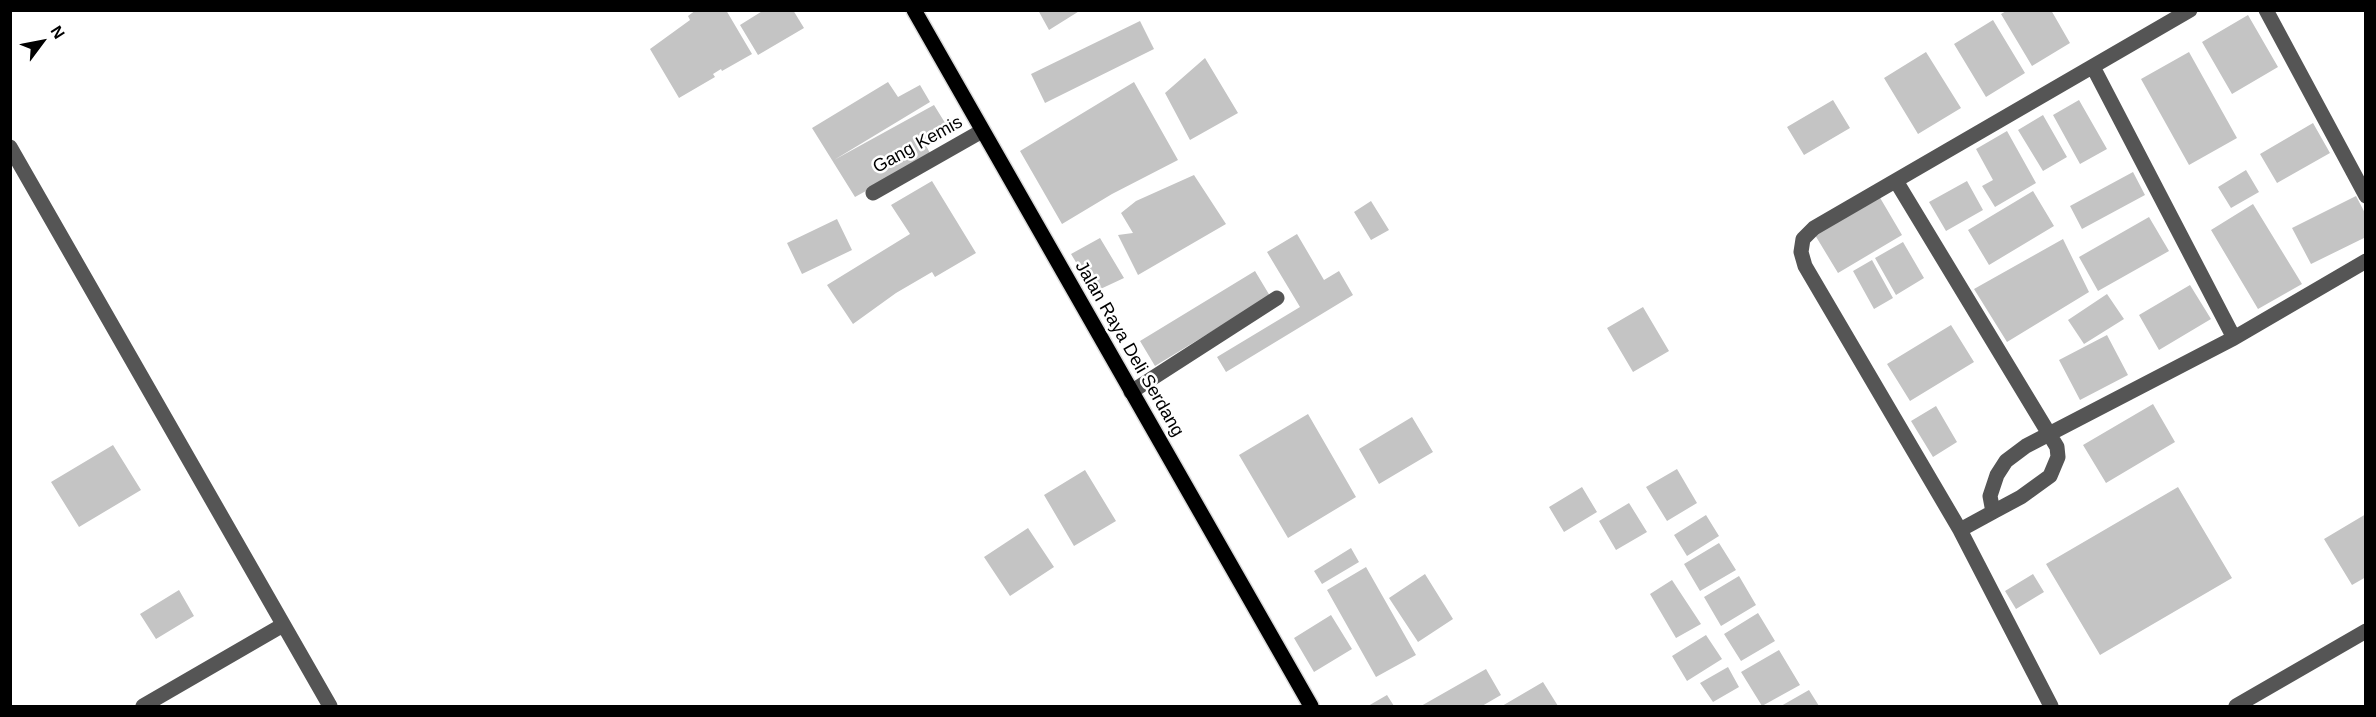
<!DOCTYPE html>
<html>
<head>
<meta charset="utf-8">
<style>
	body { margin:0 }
	#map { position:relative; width:2376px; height:717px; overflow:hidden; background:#fff; font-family:Helvetica,sans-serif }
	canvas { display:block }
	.frame { position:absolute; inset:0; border:12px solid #000; pointer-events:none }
	.north { position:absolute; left:12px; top:12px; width:60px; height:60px; -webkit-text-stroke:4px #fff; paint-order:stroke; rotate:58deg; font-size:16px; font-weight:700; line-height:24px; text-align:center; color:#000 }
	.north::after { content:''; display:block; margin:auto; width:21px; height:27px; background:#000; clip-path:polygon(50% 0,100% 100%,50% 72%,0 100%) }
</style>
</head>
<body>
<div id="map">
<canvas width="2376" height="717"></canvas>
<div class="frame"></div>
<div class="north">N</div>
</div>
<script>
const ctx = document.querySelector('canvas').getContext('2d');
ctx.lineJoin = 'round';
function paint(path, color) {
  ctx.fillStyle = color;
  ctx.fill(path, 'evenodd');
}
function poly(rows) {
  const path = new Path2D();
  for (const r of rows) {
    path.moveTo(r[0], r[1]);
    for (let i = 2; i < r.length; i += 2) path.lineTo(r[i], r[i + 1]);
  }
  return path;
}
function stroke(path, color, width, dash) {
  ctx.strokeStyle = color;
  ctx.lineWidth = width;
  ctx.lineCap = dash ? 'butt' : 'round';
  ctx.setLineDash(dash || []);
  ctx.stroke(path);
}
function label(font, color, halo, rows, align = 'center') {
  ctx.font = font + ' Helvetica,sans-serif';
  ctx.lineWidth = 5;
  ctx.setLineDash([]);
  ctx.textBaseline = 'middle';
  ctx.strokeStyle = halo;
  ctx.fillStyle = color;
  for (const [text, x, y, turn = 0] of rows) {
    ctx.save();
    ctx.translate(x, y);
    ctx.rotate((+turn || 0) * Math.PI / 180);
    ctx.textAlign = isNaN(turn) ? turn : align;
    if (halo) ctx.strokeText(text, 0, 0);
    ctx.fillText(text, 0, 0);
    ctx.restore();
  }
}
paint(poly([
	[696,10,726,10,752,54,722,71,721,69,713,74,715,77,679,98,650,49,690,20,688,16],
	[764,10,793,10,804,28,758,55,740,25],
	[1038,10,1081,10,1049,30],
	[2008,10,2051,10,2070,43,2032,66,2001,14],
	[2248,15,2278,67,2232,94,2202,42],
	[1993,20,2025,73,1986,97,1954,44],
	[1140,21,1154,49,1045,103,1031,74],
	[1926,52,1961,108,1918,134,1884,78],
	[2189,52,2237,138,2189,165,2141,79],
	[1205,58,1238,113,1190,140,1165,93],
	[888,82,898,97,920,85,930,102,834,160,934,105,947,126,923,140,931,155,855,197,812,128],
	[1134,82,1178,160,1112,194,1062,224,1020,151],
	[1833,100,1850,128,1804,155,1787,127],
	[2079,100,2107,149,2080,164,2053,115],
	[2043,115,2067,157,2043,171,2018,130],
	[2313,123,2330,153,2277,183,2260,154],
	[2007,131,2036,183,1995,207,1982,186,1993,180,1976,149],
	[2246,170,2259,192,2231,208,2218,187],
	[2133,172,2145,195,2082,229,2070,206],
	[1194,175,1226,224,1138,275,1118,235,1133,233,1121,213,1136,201],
	[932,181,976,253,935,277,932,272,896,293,853,324,827,285,910,234,891,205],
	[1967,181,1983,210,1946,231,1929,202],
	[2033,191,2054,226,1989,265,1968,230],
	[1879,196,1902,235,1838,273,1815,235],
	[2356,196,2366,215,2366,237,2311,264,2292,228],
	[1371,201,1389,230,1371,240,1354,212],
	[2253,204,2302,284,2258,309,2211,230],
	[2149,217,2169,251,2098,291,2079,257],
	[837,219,852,250,802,274,787,243],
	[1297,234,1324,280,1339,271,1353,295,1226,372,1217,357,1300,307,1267,252],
	[1100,238,1124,278,1094,292,1071,254],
	[2063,239,2089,292,2007,342,1974,289],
	[1903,242,1924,278,1896,295,1875,258],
	[1872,260,1893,298,1874,309,1853,271],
	[1255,271,1270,296,1155,366,1140,341],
	[2190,285,2211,319,2159,350,2139,315],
	[2107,294,2124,319,2084,344,2068,320],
	[1643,307,1669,351,1633,372,1607,328],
	[1951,325,1974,362,1910,401,1887,364],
	[2107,335,2128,375,2080,400,2059,360],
	[2153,404,2175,442,2106,483,2083,445],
	[1936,406,1957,442,1933,457,1911,421],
	[1308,414,1356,497,1288,538,1239,455],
	[1412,417,1433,452,1379,484,1359,449],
	[113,445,141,490,79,527,51,482],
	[1677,469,1697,503,1667,521,1646,487],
	[1085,470,1116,521,1074,546,1044,495],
	[1582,487,1597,512,1564,532,1549,507],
	[2178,487,2232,578,2100,655,2046,564],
	[1629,503,1647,532,1616,550,1599,521],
	[2366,514,2366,577,2352,585,2324,539],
	[1706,515,1719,536,1687,556,1674,535],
	[1028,528,1054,567,1010,596,984,557],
	[1719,543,1736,570,1700,591,1684,564],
	[1351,548,1359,562,1322,584,1314,571],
	[1366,567,1416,655,1376,677,1327,590],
	[1425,574,1453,619,1418,642,1389,598],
	[2033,574,2044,592,2016,609,2005,591],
	[1739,576,1756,605,1721,626,1704,597],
	[1672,580,1701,624,1676,638,1650,594],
	[179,590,194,616,156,639,140,614],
	[1758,613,1775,641,1741,661,1724,634],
	[1331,615,1352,649,1314,672,1294,638],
	[1706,635,1722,659,1687,681,1672,656],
	[1779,650,1800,685,1762,706,1741,672],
	[1728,667,1739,687,1713,702,1700,683],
	[1486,669,1501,695,1482,706,1421,706],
	[1543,682,1558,706,1502,706],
	[1809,690,1819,706,1781,706],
	[1387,695,1394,706,1368,706]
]), '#c4c4c4');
const major = poly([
	[914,10,1311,706]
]);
stroke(major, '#dbdbdb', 18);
stroke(poly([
	[2266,10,2366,196],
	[2093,67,2234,338],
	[10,147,330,706],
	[1896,181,2057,447,2058,457,2050,476,2021,497,1993,512],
	[873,193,982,131],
	[1131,392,1277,298],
	[1960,530,1993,512,1990,496,1997,475,2006,461,2026,446,2234,338,2366,261],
	[143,706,283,625],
	[2051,706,1960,530,1805,266,1801,252,1803,239,1814,228,2190,10],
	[2236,706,2366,631]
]), '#555', 15);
stroke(major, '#000', 15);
label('18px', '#000', '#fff', [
	["Gang Kemis",918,145,-29],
	["Jalan Raya Deli Serdang",1129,349,60]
]);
</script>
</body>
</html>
